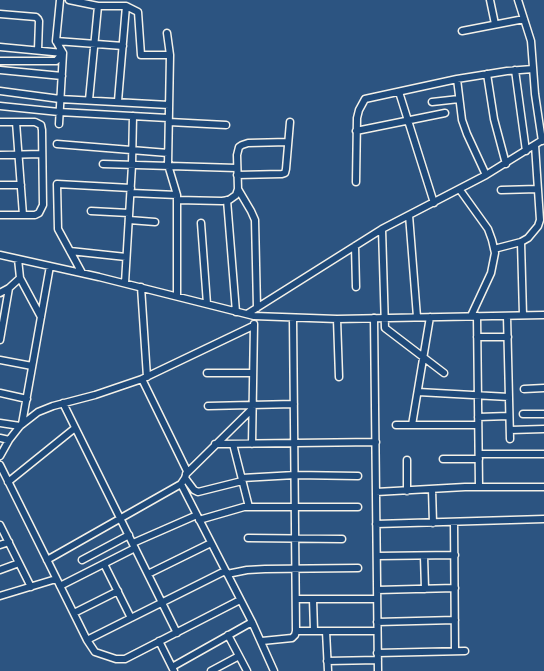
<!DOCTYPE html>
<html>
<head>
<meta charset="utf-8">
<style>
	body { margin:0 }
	canvas { display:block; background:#2c5481 }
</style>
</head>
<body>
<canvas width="544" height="671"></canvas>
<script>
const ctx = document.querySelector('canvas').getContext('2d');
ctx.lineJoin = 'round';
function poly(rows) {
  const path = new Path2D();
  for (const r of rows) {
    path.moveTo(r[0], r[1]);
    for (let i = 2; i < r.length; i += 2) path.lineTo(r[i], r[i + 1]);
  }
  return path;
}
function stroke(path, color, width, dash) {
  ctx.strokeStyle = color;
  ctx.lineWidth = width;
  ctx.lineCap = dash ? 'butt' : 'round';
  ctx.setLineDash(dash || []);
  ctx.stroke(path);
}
const street = poly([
	[69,0,98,6,126,6,138,12,141,55,170,55],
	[490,0,495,24],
	[518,0,531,41,535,94,542,141],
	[0,14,36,17,38,19,39,21,38,50],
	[462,31,524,19],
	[167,33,170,55,168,165,177,195,177,296],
	[56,41,123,46],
	[0,47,63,53],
	[0,61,56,61,63,53],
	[0,70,62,76],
	[515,70,526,151],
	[487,74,494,119,506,164],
	[457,79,462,120,467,134,486,175],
	[0,91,60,99,169,105],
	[399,92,434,203],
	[89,100,98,6],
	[118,101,126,6],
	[432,102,459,99],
	[0,106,59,112,168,118],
	[0,122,35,122,41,125,42,130,43,205,39,213,35,215,0,215],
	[16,122,23,215],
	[169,122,226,125],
	[59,124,63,53,56,41,60,0],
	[356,131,445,113],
	[57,144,168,153],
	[0,155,42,154],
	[103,164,237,168],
	[237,175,282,174,285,173,286,169,290,122],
	[356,182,357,118,359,110,365,99,457,79,507,71,533,69],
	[0,185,21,185],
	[238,189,251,211,255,220,257,308],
	[460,190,488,229,492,240,495,253,491,273,471,316],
	[501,190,538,189],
	[131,193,177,195],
	[177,200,222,201,229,200,236,195,238,189,237,155,239,147,242,145,248,143,288,142],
	[227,200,236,312],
	[91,211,129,213],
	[409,215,417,317],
	[129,220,155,222],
	[201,223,207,304],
	[382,229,385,328,444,373],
	[521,242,523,315],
	[355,246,356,287],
	[494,249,521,242,528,238,538,226,540,220,535,145],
	[70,251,126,257],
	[0,255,99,277,254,316,337,319,544,315],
	[18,259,20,278,41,317],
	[82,273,58,229,57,184,131,188],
	[125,283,132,165,133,116],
	[141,287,147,377],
	[0,293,9,288,20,278],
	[247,314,382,229,486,175,544,139],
	[477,316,479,487],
	[507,316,510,439],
	[374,318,378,671],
	[337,319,339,377],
	[477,337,508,337],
	[0,340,9,288],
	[0,360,32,366],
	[207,373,252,373],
	[524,389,544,388],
	[418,392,509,397],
	[0,393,27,399],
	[63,403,177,633],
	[208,406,294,404],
	[523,414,544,414],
	[478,417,509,416],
	[0,423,20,426],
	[22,424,50,266],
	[396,425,478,425],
	[412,425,430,317],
	[510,430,544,429],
	[0,438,9,440],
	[215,444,376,442],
	[233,444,249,507],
	[252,444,254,324],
	[479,454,544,454],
	[0,456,9,440,20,426,38,412,53,406,95,395,142,379,253,326],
	[443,459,479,459],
	[407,460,407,491],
	[0,465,87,640,95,652,116,659,125,659,240,600],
	[186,474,252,409],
	[185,478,194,490,198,492,242,481],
	[242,478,295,475,358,476],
	[8,482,75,428],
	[181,484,252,622,274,671],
	[432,489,433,523],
	[376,492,465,487,544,487],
	[199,520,244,507,358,507],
	[454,522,455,651],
	[376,524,544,519],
	[0,525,31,587],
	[248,538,342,539],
	[133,543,197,515],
	[0,545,9,542],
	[377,556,455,555],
	[424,556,425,589],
	[47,560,181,484,185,478,187,471,142,379],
	[82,560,129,535],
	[104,564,131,618],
	[0,570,19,563],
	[148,574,211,543],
	[227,574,247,570,265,569,358,568],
	[60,586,135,548],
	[377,590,455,588],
	[0,596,56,579],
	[296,599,377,599],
	[313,599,314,631],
	[74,613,118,591],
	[377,622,455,620],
	[296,631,377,631],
	[326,631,328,671],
	[228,635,247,671],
	[87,640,225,571],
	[159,641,174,671],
	[262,641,292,638,295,635,296,631,293,318],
	[377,653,465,651],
	[327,661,378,660],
	[172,667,252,622],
	[211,671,239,656]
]);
stroke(street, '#f4f1e8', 9);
stroke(street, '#1f4a7a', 6);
</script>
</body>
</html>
